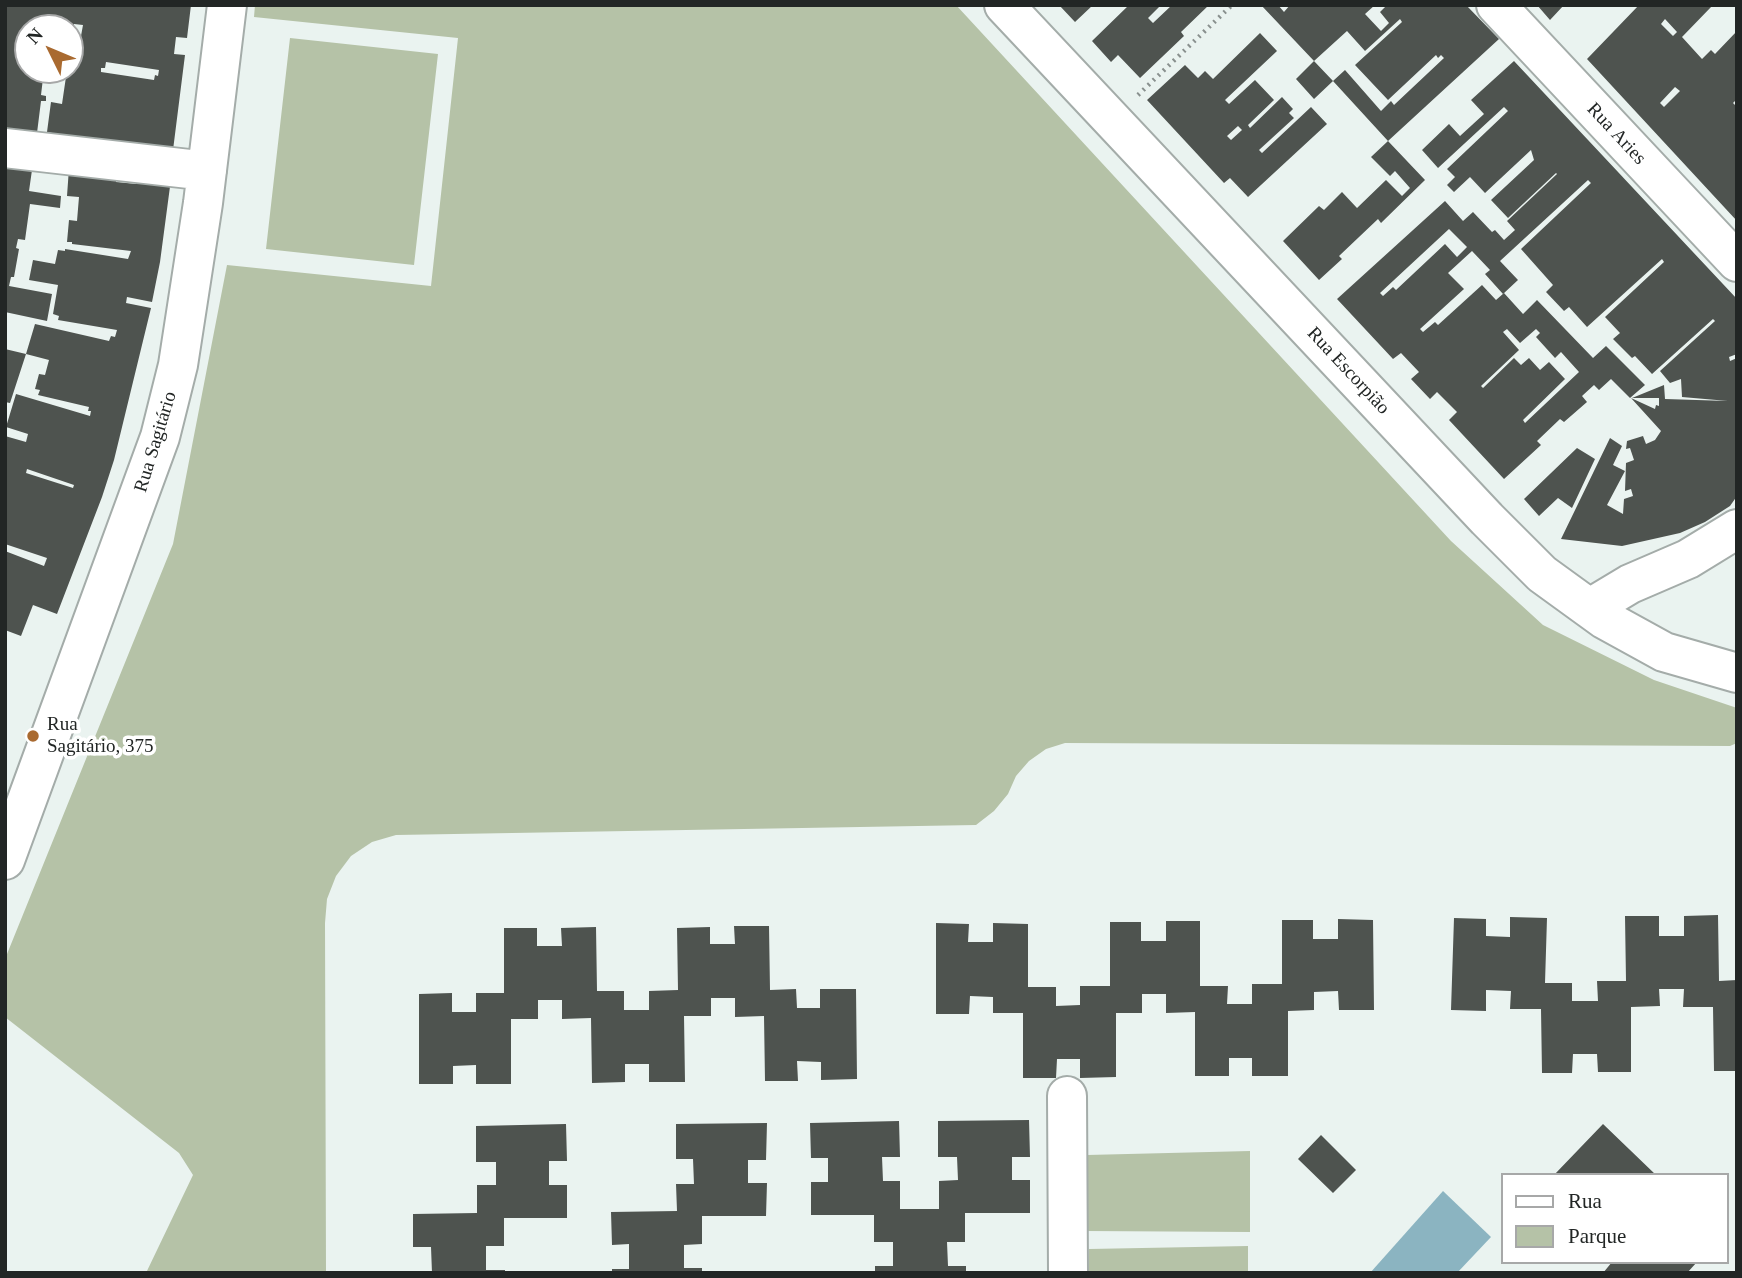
<!DOCTYPE html>
<html>
<head>
<meta charset="utf-8">
<style>
	body { margin:0 }
	#map { position:relative; width:1742px; height:1278px; overflow:hidden; background:#eaf3f0; font-family:"Times New Roman",serif }
	canvas { display:block }
	.frame { position:absolute; inset:0; border:7px solid #222625; pointer-events:none }
	.legend { position:absolute; left:1501px; top:1173px; width:228px; height:91px; box-sizing:border-box; background:#fff; border:2px solid #a7a8a8; margin:0; padding:9px 12px; list-style:none; font-size:21px; color:#222625 }
	.legend li { display:flex; align-items:center; gap:14px; height:35px }
	.legend b { width:35px; border:2px solid #a7a8a8 }
	.north { position:absolute; left:14px; top:14px; width:70px; height:70px; box-sizing:border-box; background:#fff; border:2px solid #a7a8a8; border-radius:50%; rotate:313deg; font-size:19px; font-weight:700; line-height:28px; text-align:center; color:#222625 }
	.north::after { content:''; display:block; margin:auto; width:24px; height:32px; background:#a96a30; clip-path:polygon(50% 0,100% 100%,50% 72%,0 100%) }
</style>
</head>
<body>
<div id="map">
<canvas width="1742" height="1278"></canvas>
<div class="frame"></div>
<ul class="legend">
<li><b style="height:9px;background:#fff"></b>Rua</li>
<li><b style="height:19px;background:#b5c2a7"></b>Parque</li>
</ul>
<div class="north">N</div>
</div>
<script>
const ctx = document.querySelector('canvas').getContext('2d');
ctx.lineJoin = 'round';
function paint(path, color) {
  ctx.fillStyle = color;
  ctx.fill(path, 'evenodd');
}
function poly(rows) {
  const path = new Path2D();
  for (const r of rows) {
    path.moveTo(r[0], r[1]);
    for (let i = 2; i < r.length; i += 2) path.lineTo(r[i], r[i + 1]);
  }
  return path;
}
function stroke(path, color, width, dash) {
  ctx.strokeStyle = color;
  ctx.lineWidth = width;
  ctx.lineCap = dash ? 'butt' : 'round';
  ctx.setLineDash(dash || []);
  ctx.stroke(path);
}
function label(font, color, halo, rows, align = 'center') {
  ctx.font = font + ' "Times New Roman",serif';
  ctx.lineWidth = 7;
  ctx.setLineDash([]);
  ctx.textBaseline = 'middle';
  ctx.strokeStyle = halo;
  ctx.fillStyle = color;
  for (const [text, x, y, turn = 0] of rows) {
    ctx.save();
    ctx.translate(x, y);
    ctx.rotate((+turn || 0) * Math.PI / 180);
    ctx.textAlign = isNaN(turn) ? turn : align;
    if (halo) ctx.strokeText(text, 0, 0);
    ctx.fillText(text, 0, 0);
    ctx.restore();
  }
}
paint(poly([
	[255,5,956,5,1451,541,1543,625,1654,680,1737,708,1737,743,1730,746,1065,743,1046,749,1029,761,1016,776,1008,794,994,811,976,825,396,835,372,842,351,856,336,876,327,899,325,923,326,1273,146,1273,193,1175,179,1153,5,1017,5,959,173,544,227,265,431,286,458,38,254,17],
	[290,38,438,54,414,265,266,249],
	[1250,1151,1250,1232,1085,1231,1087,1155],
	[1248,1246,1248,1273,1089,1273,1089,1249]
]), '#b5c2a7');
paint(poly([
	[1443,1191,1491,1237,1457,1273,1370,1273]
]), '#8bb4c1');
paint(poly([
	[5,5,191,5,187,38,176,37,174,54,185,55,172,158,50,143,52,133,47,132,51,102,62,104,67,70,70,70,70,64,73,64,77,35,81,36,83,25,74,24,72,44,70,28,28,28,28,70,44,70,41,95,46,96,46,101,41,101,36,141,5,138],
	[106,62,159,70,158,76,155,75,154,80,101,72,101,68,105,68],
	[1059,5,1093,5,1075,22],
	[1129,5,1161,5,1148,18,1153,23,1172,5,1209,5,1181,32,1184,36,1140,78,1118,55,1111,62,1092,41],
	[1261,5,1278,5,1284,12,1290,5,1375,5,1365,14,1381,31,1389,23,1380,12,1387,5,1466,5,1499,39,1388,141,1333,81,1345,70,1381,111,1391,101,1394,105,1444,58,1441,55,1438,58,1436,55,1388,100,1355,65,1402,22,1400,19,1365,51,1347,31,1314,61,1333,81,1314,99,1296,79,1314,61],
	[1537,5,1564,5,1550,20],
	[1639,5,1713,5,1682,37,1702,59,1711,50,1715,54,1737,31,1737,99,1733,103,1737,107,1737,221,1587,59],
	[1665,19,1677,32,1673,36,1661,24],
	[1675,87,1680,91,1664,107,1660,103],
	[1260,33,1277,51,1225,100,1229,104,1255,80,1274,100,1248,125,1250,128,1282,97,1293,109,1289,113,1294,118,1259,150,1262,153,1311,107,1327,124,1248,197,1230,178,1224,183,1147,100,1185,65,1198,78,1205,71,1213,79],
	[1238,126,1242,130,1231,140,1227,136],
	[1514,61,1737,299,1737,354,1729,357,1730,361,1737,358,1737,496,1730,506,1705,522,1680,533,1622,546,1561,539,1610,438,1622,446,1613,465,1625,471,1607,505,1623,514,1624,499,1633,496,1631,489,1625,491,1626,463,1634,460,1630,448,1626,449,1627,441,1643,436,1646,444,1655,440,1661,431,1631,398,1655,409,1656,405,1659,406,1659,398,1632,398,1664,385,1665,399,1728,401,1682,397,1681,379,1670,383,1660,371,1715,321,1713,319,1652,374,1635,356,1632,358,1613,339,1620,333,1605,317,1664,262,1662,259,1587,327,1569,307,1564,311,1546,292,1553,285,1521,249,1591,183,1588,180,1500,261,1518,280,1503,294,1485,274,1490,270,1472,251,1448,273,1464,289,1420,329,1423,332,1435,322,1438,325,1482,285,1496,300,1504,293,1523,314,1537,300,1593,358,1606,346,1645,385,1630,398,1611,379,1599,390,1594,385,1582,396,1587,402,1564,422,1560,419,1537,441,1541,445,1504,479,1449,420,1457,412,1437,392,1430,399,1411,379,1419,372,1401,353,1393,359,1337,299,1445,201,1463,221,1473,212,1492,232,1495,230,1504,240,1515,230,1507,221,1557,174,1556,173,1508,218,1491,200,1534,160,1531,150,1485,193,1470,177,1454,192,1447,185,1455,177,1447,169,1508,111,1504,107,1438,168,1422,150,1449,124,1460,136,1484,114,1471,100],
	[1449,229,1467,247,1457,257,1445,244,1396,290,1393,287,1383,296,1380,293],
	[1507,329,1520,343,1536,329,1540,333,1536,337,1555,358,1561,352,1579,372,1525,423,1523,420,1565,379,1549,362,1540,370,1529,358,1521,365,1514,358,1483,388,1481,386,1519,350,1503,332],
	[1388,141,1425,180,1381,223,1378,219,1339,256,1342,259,1319,280,1283,241,1319,206,1324,210,1342,192,1357,208,1386,180,1402,196,1410,188,1395,171,1390,176,1371,157],
	[5,160,33,163,29,191,61,196,60,208,30,204,25,240,18,239,16,248,19,249,14,277,11,277,9,286,52,294,47,321,5,312],
	[69,168,117,173,116,182,136,184,136,175,171,179,160,262,152,302,127,297,126,303,151,308,114,460,102,497,57,614,33,605,21,636,5,630,5,551,44,566,47,558,5,544,5,436,26,442,28,434,6,427,16,394,90,416,91,411,88,411,89,407,38,395,40,390,35,389,39,374,45,375,49,360,26,354,35,324,109,341,111,336,115,337,117,330,58,320,59,316,53,314,58,285,29,280,33,260,55,264,58,250,65,251,65,249,128,259,131,251,72,244,72,242,67,242,69,220,77,221,79,197,67,196],
	[27,469,74,485,73,488,26,473],
	[5,349,26,354,10,403,5,402],
	[1577,448,1595,459,1572,508,1558,498,1539,516,1524,499],
	[1718,915,1719,981,1737,980,1737,1071,1714,1071,1713,1007,1683,1007,1684,989,1659,989,1660,1006,1631,1007,1631,1072,1598,1072,1597,1054,1573,1054,1572,1073,1542,1073,1541,1009,1510,1009,1511,991,1486,990,1486,1011,1451,1010,1454,918,1486,919,1486,936,1510,937,1510,917,1547,918,1545,983,1572,983,1572,1001,1598,1001,1597,981,1626,981,1625,916,1659,916,1659,936,1684,936,1684,916],
	[1338,919,1373,920,1374,1010,1339,1010,1338,991,1314,992,1314,1010,1288,1011,1288,1076,1252,1076,1252,1058,1229,1058,1229,1076,1195,1076,1195,1012,1166,1013,1166,994,1142,994,1142,1013,1116,1013,1116,1077,1080,1078,1080,1059,1057,1059,1056,1078,1023,1078,1023,1013,993,1013,993,997,970,996,969,1014,936,1014,936,923,969,924,968,942,993,942,993,923,1028,924,1028,987,1056,987,1056,1006,1080,1005,1080,986,1110,986,1110,922,1141,922,1141,941,1166,941,1166,921,1200,921,1200,986,1228,986,1227,1004,1252,1004,1252,984,1282,984,1282,920,1313,920,1313,939,1338,939],
	[734,926,769,926,770,990,796,989,797,1008,820,1008,820,989,856,989,857,1079,821,1080,821,1062,797,1061,798,1081,765,1081,764,1016,735,1017,735,998,711,998,711,1016,684,1016,685,1082,649,1082,649,1064,625,1064,625,1082,592,1083,591,1018,562,1019,562,1000,538,1000,538,1019,511,1019,511,1084,476,1084,476,1065,453,1066,453,1084,419,1084,419,994,452,993,452,1012,476,1012,476,993,504,993,504,928,537,928,537,946,562,946,561,928,596,927,597,991,624,991,624,1010,649,1010,649,991,678,990,677,928,710,927,710,944,735,944],
	[1029,1120,1030,1157,1012,1157,1012,1180,1030,1180,1030,1213,965,1213,965,1242,947,1242,948,1266,966,1266,966,1273,875,1273,875,1266,893,1266,893,1242,874,1242,874,1215,811,1215,811,1182,828,1182,828,1158,811,1158,810,1123,899,1121,900,1157,882,1157,883,1181,900,1181,900,1209,939,1209,939,1181,958,1180,957,1157,938,1157,938,1121],
	[767,1123,766,1160,748,1160,748,1183,767,1183,766,1216,702,1216,702,1244,684,1245,684,1268,702,1268,702,1273,612,1273,612,1269,629,1269,629,1244,612,1245,611,1212,677,1211,676,1184,694,1184,693,1159,676,1159,676,1124],
	[566,1124,567,1161,549,1161,549,1185,567,1185,567,1218,504,1218,504,1246,486,1246,486,1270,505,1270,505,1273,432,1273,431,1247,413,1247,413,1214,477,1213,477,1185,496,1185,496,1162,476,1162,476,1126],
	[1603,1124,1656,1175,1554,1175],
	[1321,1135,1356,1170,1333,1193,1298,1159],
	[1612,1262,1697,1262,1687,1273,1603,1273]
]), '#4e534f');
const minor = poly([
	[1004,5,1487,519,1542,574,1604,619,1664,652,1737,673],
	[1496,5,1737,262],
	[5,148,207,171],
	[1590,608,1630,584,1688,559,1737,529],
	[5,860,160,437,178,365,203,203,227,5],
	[1067,1096,1068,1273]
]);
stroke(minor, '#a4aca9', 42);
stroke(poly([
	[1138,95,1232,5]
]), '#89908e', 4.5, [2, 5]);
stroke(minor, '#fff', 38);
for (const [x, y, r, color] of [
	[33,736,7,"#a96a30"]
]) {
  const dot = new Path2D();
  dot.arc(x, y, r, 0, 2 * Math.PI);
  ctx.fillStyle = color;
  ctx.fill(dot);
  stroke(dot, '#fff', 2.5);
}
label('19px', '#222625', '#fff', [
	["Rua Aries",1616,134,47],
	["Rua Escorpião",1348,371,47],
	["Rua Sagitário",156,442,-73]
]);
label('19px', '#222625', '#fff', [
	["Rua",47,725],
	["Sagitário, 375",47,747]
], 'left');
</script>
</body>
</html>
